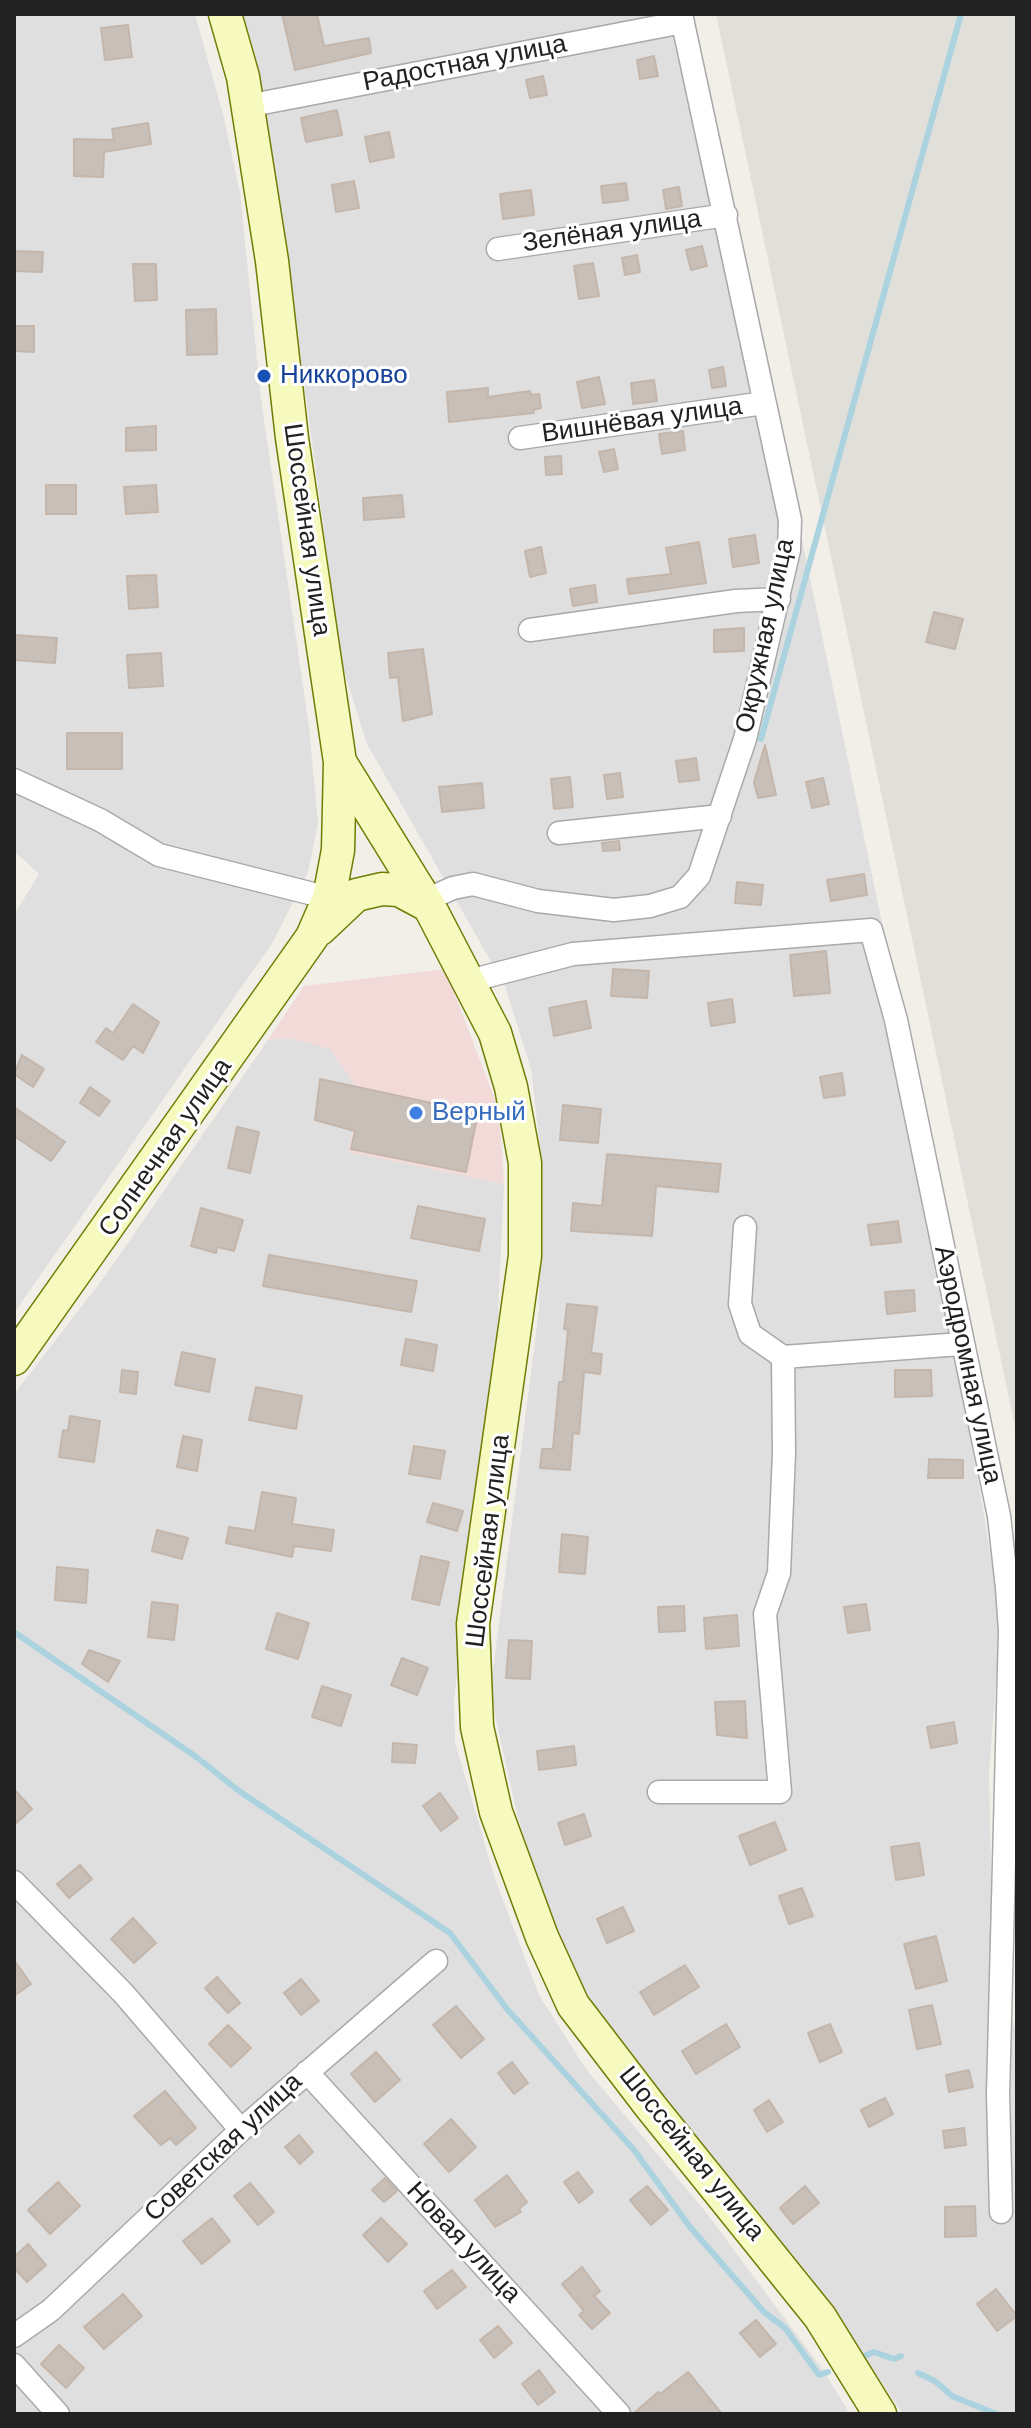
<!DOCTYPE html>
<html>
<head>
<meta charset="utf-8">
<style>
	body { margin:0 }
	#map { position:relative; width:1031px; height:2428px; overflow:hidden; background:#f2efe9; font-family:"DM Sans",sans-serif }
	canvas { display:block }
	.frame { position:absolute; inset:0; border:16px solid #222; pointer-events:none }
</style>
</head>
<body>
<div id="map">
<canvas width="1031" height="2428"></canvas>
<div class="frame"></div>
</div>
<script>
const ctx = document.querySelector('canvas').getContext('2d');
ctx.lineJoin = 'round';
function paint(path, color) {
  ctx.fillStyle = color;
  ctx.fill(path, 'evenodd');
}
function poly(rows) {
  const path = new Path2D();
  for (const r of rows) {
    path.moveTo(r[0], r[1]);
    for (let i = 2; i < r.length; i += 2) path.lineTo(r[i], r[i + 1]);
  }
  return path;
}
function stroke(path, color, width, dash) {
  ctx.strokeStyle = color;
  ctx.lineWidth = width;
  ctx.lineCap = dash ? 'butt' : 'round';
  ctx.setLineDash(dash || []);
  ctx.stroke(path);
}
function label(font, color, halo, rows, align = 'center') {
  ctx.font = font + ' "DM Sans",sans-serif';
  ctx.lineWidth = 6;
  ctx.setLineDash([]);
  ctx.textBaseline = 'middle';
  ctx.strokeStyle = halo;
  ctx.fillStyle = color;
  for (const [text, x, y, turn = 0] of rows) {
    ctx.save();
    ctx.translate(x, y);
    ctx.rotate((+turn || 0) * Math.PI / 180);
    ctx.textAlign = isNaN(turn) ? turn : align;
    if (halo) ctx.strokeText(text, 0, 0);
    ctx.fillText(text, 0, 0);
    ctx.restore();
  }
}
paint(poly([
	[14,14,195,14,224,118,240,193,261,399,309,727,318,823,308,872,273,942,14,1313,14,915,39,874,14,851],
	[239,14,670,14,782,444,890,961,1001,1616,989,1773,993,1979,1017,2031,1017,2414,903,2414,809,2274,595,2023,559,1951,518,1818,490,1693,539,1310,541,1157,531,1069,505,986,367,744,342,665,285,242],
	[289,1038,330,1048,361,1093,349,1152,504,1184,496,1358,454,1699,455,1742,495,1879,539,1995,586,2069,705,2211,823,2370,850,2414,14,2414,14,1394,105,1276,268,1040]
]), '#e0dfdf');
paint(poly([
	[445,969,499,1110,504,1184,348,1152,361,1093,330,1049,289,1038,268,1040,304,986]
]), '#f2dad9');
paint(poly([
	[716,14,1017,14,1017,1436,915,953]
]), '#e1dfda');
stroke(poly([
	[761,739,961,14],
	[14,1632,195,1756,239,1791,450,1933,507,2009,634,2150,690,2227,764,2312,785,2328,819,2375,828,2372],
	[862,2357,874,2352,894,2359,901,2356],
	[918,2373,935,2381,952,2396,996,2414]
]), '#aad3df', 6);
const building = poly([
	[282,14,317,14,324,46,369,38,371,53,295,70,282,14],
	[128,25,132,57,105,60,101,28,128,25],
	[654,56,658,76,640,79,637,60,654,56],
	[543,76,547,95,530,98,526,80,543,76],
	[337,110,342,135,306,142,301,118,337,110],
	[148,123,151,144,104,152,103,177,74,176,74,139,114,140,112,129,148,123],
	[389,132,394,157,370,162,365,137,389,132],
	[354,181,359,208,336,212,332,185,354,181],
	[626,183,628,200,603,203,601,186,626,183],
	[679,187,682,206,666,209,663,190,679,187],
	[531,190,534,215,503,219,500,194,531,190],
	[702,246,707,266,691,270,686,250,702,246],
	[14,251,43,252,42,272,14,271,14,251],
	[637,255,640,272,625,275,622,258,637,255],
	[593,263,599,296,579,299,574,266,593,263],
	[133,264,156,264,157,300,135,301,133,264],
	[216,309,217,354,187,355,186,310,216,309],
	[14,326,34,326,34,352,14,351,14,326],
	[723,367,726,386,712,388,709,370,723,367],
	[599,377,605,404,582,408,577,382,599,377],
	[654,380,657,401,633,404,631,383,654,380],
	[488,388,488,397,530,391,531,395,539,394,541,408,533,410,534,413,449,422,447,392,488,388],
	[156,426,156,450,126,451,126,428,156,426],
	[683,431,685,450,662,454,659,434,683,431],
	[614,449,618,469,604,472,599,452,614,449],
	[561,456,562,474,546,475,545,457,561,456],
	[46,485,76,485,76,514,46,514,46,485],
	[156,485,158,512,126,514,124,487,156,485],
	[402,495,404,517,364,520,363,498,402,495],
	[755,535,759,563,733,567,729,539,755,535],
	[699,542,706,583,629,594,627,579,671,574,666,548,699,542],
	[541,547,546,573,530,577,525,551,541,547],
	[156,575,158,607,129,609,127,576,156,575],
	[595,585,597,602,573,606,570,589,595,585],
	[934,612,963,619,955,649,926,642,934,612],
	[744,628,744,651,714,652,714,630,744,628],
	[14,635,57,638,55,663,14,660,14,635],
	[423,649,432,714,403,721,398,677,390,678,388,653,423,649],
	[161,653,163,686,129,688,127,655,161,653],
	[67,733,122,733,122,769,67,769,67,733],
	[765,745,776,795,758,798,754,782,765,745],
	[696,758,699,780,679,782,676,761,696,758],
	[620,773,623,797,607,799,604,775,620,773],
	[570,777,573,807,554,809,551,779,570,777],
	[823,778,829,804,812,808,806,782,823,778],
	[482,783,484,808,442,812,439,787,482,783],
	[619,841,620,850,603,851,602,843,619,841],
	[864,874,867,895,831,901,827,880,864,874],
	[737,882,763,885,761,905,735,903,737,882],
	[826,951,830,993,794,996,790,955,826,951],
	[613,969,649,971,647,998,611,996,613,969],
	[732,999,735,1022,711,1026,708,1003,732,999],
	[586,1001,591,1028,554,1036,549,1008,586,1001],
	[133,1004,159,1022,143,1053,133,1046,123,1060,96,1042,106,1028,113,1033,133,1004],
	[22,1055,44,1069,33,1087,14,1074,22,1055],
	[842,1073,845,1095,824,1098,820,1077,842,1073],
	[320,1079,478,1113,466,1172,351,1149,355,1131,315,1120,320,1079],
	[90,1087,110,1101,99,1116,80,1103,90,1087],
	[563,1105,601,1109,598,1143,560,1140,563,1105],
	[14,1107,65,1142,51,1161,14,1136,14,1107],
	[237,1127,259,1132,250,1173,228,1168,237,1127],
	[607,1154,721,1164,718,1192,656,1186,652,1236,571,1231,573,1203,602,1206,607,1154],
	[418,1206,485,1219,479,1251,411,1238,418,1206],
	[201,1208,243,1220,234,1251,217,1247,216,1253,191,1246,201,1208],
	[898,1221,901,1242,871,1245,868,1225,898,1221],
	[269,1255,417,1281,411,1312,263,1286,269,1255],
	[914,1290,915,1311,887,1314,885,1292,914,1290],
	[567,1304,597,1307,591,1353,602,1354,600,1374,584,1372,579,1434,573,1433,570,1470,540,1468,542,1449,553,1449,559,1382,563,1382,568,1330,564,1329,567,1304],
	[406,1339,437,1345,433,1371,401,1365,406,1339],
	[182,1352,215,1359,209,1392,175,1385,182,1352],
	[122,1370,138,1372,136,1394,120,1392,122,1370],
	[895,1370,931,1370,932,1396,895,1397,895,1370],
	[256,1387,302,1396,296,1429,249,1420,256,1387],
	[70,1416,100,1421,94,1462,59,1457,63,1430,68,1431,70,1416],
	[183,1436,202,1440,197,1471,177,1467,183,1436],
	[414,1446,445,1451,440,1479,409,1474,414,1446],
	[929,1459,963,1460,963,1478,928,1478,929,1459],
	[262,1492,296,1498,292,1524,334,1530,331,1551,294,1546,292,1557,226,1543,229,1527,255,1531,262,1492],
	[433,1503,463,1511,457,1531,427,1522,433,1503],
	[157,1530,188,1538,182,1559,152,1551,157,1530],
	[562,1534,588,1537,585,1574,559,1572,562,1534],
	[421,1556,449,1562,439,1605,412,1599,421,1556],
	[57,1567,88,1570,86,1603,55,1600,57,1567],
	[152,1602,178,1605,174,1640,148,1637,152,1602],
	[866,1604,870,1630,848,1633,844,1607,866,1604],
	[684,1606,685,1631,659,1632,658,1607,684,1606],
	[277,1613,309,1623,298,1659,266,1649,277,1613],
	[737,1615,739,1646,706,1649,704,1618,737,1615],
	[509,1640,532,1641,530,1679,506,1678,509,1640],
	[89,1650,120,1661,108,1682,82,1664,89,1650],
	[402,1658,428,1668,417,1695,391,1685,402,1658],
	[322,1686,351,1695,341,1726,312,1717,322,1686],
	[745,1701,747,1738,717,1735,715,1702,745,1701],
	[954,1722,957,1743,931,1748,927,1727,954,1722],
	[393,1743,417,1745,415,1763,392,1762,393,1743],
	[574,1746,576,1765,539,1770,537,1751,574,1746],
	[14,1789,32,1809,14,1825,14,1789],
	[440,1793,458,1818,441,1831,423,1806,440,1793],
	[584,1814,591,1836,565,1845,558,1823,584,1814],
	[775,1822,786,1850,750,1865,739,1836,775,1822],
	[919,1843,924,1875,896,1880,891,1847,919,1843],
	[80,1865,92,1879,69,1898,57,1884,80,1865],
	[802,1888,813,1916,789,1924,779,1896,802,1888],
	[623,1907,634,1931,607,1943,597,1919,623,1907],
	[133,1918,156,1943,134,1963,111,1939,133,1918],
	[936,1936,947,1981,916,1989,904,1944,936,1936],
	[14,1960,31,1984,14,1996,14,1960],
	[685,1965,699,1987,654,2015,640,1992,685,1965],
	[217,1977,240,2003,228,2013,205,1988,217,1977],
	[301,1979,319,2001,301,2015,284,1993,301,1979],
	[932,2005,941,2044,917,2049,909,2010,932,2005],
	[456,2006,484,2039,461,2058,433,2025,456,2006],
	[726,2024,740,2047,696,2074,682,2051,726,2024],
	[830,2024,842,2052,820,2062,808,2033,830,2024],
	[228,2025,251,2048,231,2067,209,2044,228,2025],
	[376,2052,400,2080,375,2102,351,2074,376,2052],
	[512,2062,528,2083,514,2094,498,2073,512,2062],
	[969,2070,973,2087,949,2092,946,2075,969,2070],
	[165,2091,196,2128,176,2145,170,2138,161,2145,134,2116,165,2091],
	[885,2098,893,2114,869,2127,861,2110,885,2098],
	[769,2100,783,2122,767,2132,754,2110,769,2100],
	[451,2119,476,2147,449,2172,424,2144,451,2119],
	[964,2128,966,2145,945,2148,943,2131,964,2128],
	[299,2135,313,2152,300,2164,285,2147,299,2135],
	[578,2172,593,2192,579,2203,564,2182,578,2172],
	[507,2175,527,2202,519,2209,521,2212,495,2227,475,2200,507,2175],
	[385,2178,397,2191,384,2202,372,2190,385,2178],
	[58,2182,80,2206,50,2234,28,2210,58,2182],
	[250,2183,274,2212,258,2225,234,2196,250,2183],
	[647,2186,668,2210,651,2225,630,2200,647,2186],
	[805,2186,819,2203,793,2224,780,2208,805,2186],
	[975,2206,976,2236,945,2237,945,2207,975,2206],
	[212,2218,230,2241,202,2264,183,2241,212,2218],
	[381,2218,407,2244,388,2262,363,2235,381,2218],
	[28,2244,46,2265,27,2282,14,2268,14,2257,28,2244],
	[582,2267,600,2291,594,2296,610,2313,592,2329,579,2315,584,2311,562,2284,582,2267],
	[452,2270,466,2287,437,2309,424,2291,452,2270],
	[996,2289,1017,2316,997,2331,977,2304,996,2289],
	[123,2294,142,2316,104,2349,84,2327,123,2294],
	[756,2320,776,2344,760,2357,740,2333,756,2320],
	[498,2326,512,2343,494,2358,480,2340,498,2326],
	[59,2345,84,2368,66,2388,41,2364,59,2345],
	[539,2370,555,2392,538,2405,522,2384,539,2370],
	[688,2372,722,2414,633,2414,658,2392,660,2394,688,2372]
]);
paint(building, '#c7bfb8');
stroke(building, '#c4b6ab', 2);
const street = poly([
	[247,106,683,22],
	[498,249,726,215],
	[520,438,764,403],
	[530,630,736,601,779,599],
	[14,780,100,820,159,855,329,898],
	[559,833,720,816],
	[426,900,453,888,473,884,538,901,614,910,650,906,680,897,699,876,745,739,789,550,790,520,681,14],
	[469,981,573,954,871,930,896,1020,999,1516,1007,1588,1010,1631,998,2094,1001,2212],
	[783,1357,961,1344],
	[659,1792,780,1792,765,1614,779,1573,784,1453,783,1357,750,1334,740,1304,745,1227],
	[14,1882,123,1993,241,2130],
	[307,2072,619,2414],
	[14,2336,51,2310,241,2130,436,1961],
	[14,2365,58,2414]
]);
const secondary = poly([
	[340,762,429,906,495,1033,511,1087,525,1163,525,1256,473,1624,477,1727,496,1812,542,1937,573,2005,651,2107,820,2317,880,2414],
	[320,929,356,895,382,889,399,890,429,906],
	[14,1359,312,937,329,898,338,850,340,762,292,438,272,261,243,77,225,14]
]);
stroke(street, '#a9a9a9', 25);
stroke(secondary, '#707d05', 35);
stroke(street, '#fff', 22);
stroke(secondary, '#f7fabf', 32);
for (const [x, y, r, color] of [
	[264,376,8,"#1a4fb4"],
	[416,1113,8,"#3f7fe0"]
]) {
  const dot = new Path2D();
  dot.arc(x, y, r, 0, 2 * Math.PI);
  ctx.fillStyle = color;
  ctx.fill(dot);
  stroke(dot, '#fff', 3);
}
label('26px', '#222', '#fff', [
	["Радостная улица",465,64,-11],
	["Зелёная улица",612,232,-8],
	["Вишнёвая улица",642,421,-8],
	["Шоссейная улица",306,530,82],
	["Окружная улица",766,636,-78],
	["Солнечная улица",166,1148,-55],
	["Аэродромная улица",967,1365,78],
	["Шоссейная улица",489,1541,-83],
	["Советская улица",224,2148,-43],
	["Шоссейная улица",691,2154,51],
	["Новая улица",463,2243,47]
]);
label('26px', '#164399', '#fff', [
	["Никкорово",280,376]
], 'left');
label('26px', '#366cbe', '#fff', [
	["Верный",432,1113]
], 'left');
</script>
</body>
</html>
